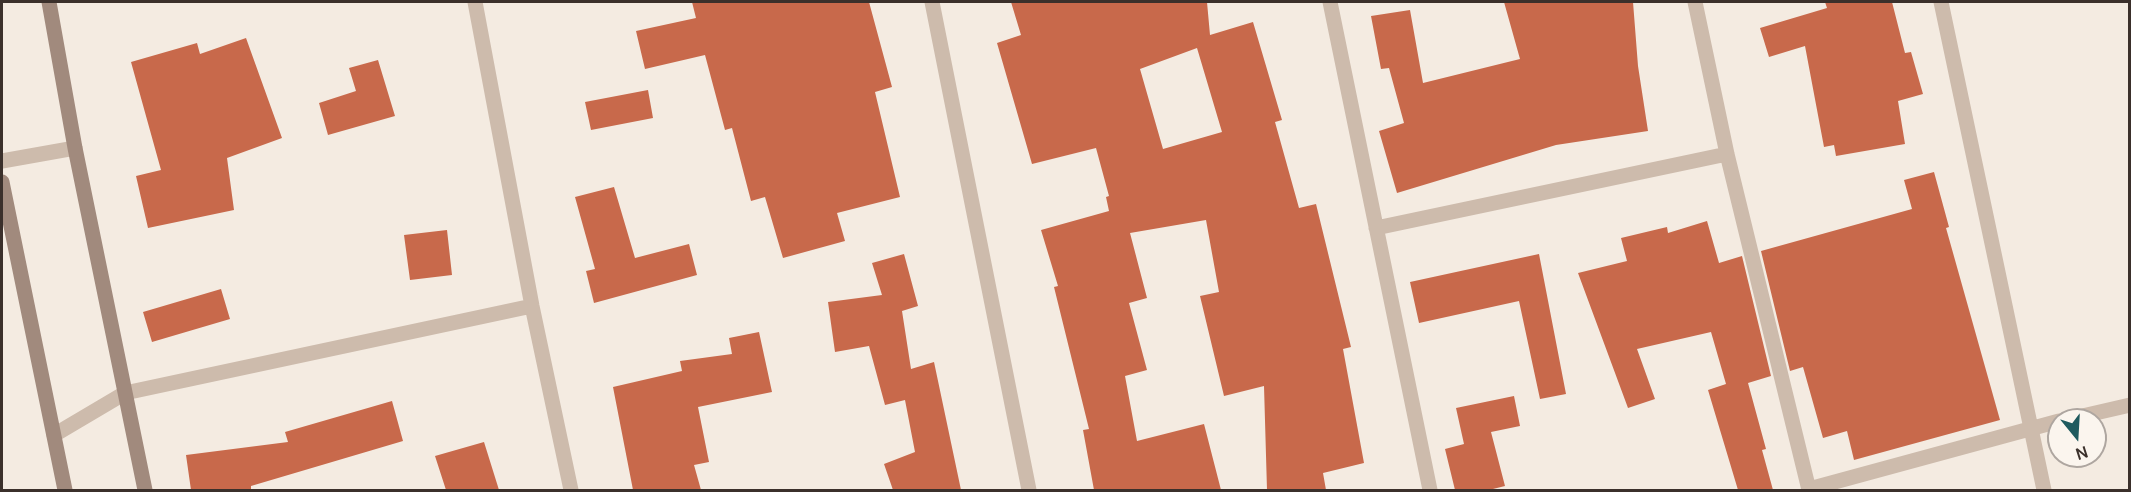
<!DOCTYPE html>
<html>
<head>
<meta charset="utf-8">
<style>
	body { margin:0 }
	#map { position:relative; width:2131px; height:492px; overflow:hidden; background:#f4ebe1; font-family:Manrope,sans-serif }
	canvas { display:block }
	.frame { position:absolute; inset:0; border:3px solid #3b302b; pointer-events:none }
	.north { position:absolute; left:2047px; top:408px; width:60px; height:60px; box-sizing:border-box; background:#fbf5ee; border:2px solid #aea6a0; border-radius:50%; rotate:162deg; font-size:16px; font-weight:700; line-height:24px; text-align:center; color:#3b302b }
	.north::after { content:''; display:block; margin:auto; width:21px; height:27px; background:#1f5a5e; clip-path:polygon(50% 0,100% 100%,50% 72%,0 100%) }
</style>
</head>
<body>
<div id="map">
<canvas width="2131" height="492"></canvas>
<div class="frame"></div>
<div class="north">N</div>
</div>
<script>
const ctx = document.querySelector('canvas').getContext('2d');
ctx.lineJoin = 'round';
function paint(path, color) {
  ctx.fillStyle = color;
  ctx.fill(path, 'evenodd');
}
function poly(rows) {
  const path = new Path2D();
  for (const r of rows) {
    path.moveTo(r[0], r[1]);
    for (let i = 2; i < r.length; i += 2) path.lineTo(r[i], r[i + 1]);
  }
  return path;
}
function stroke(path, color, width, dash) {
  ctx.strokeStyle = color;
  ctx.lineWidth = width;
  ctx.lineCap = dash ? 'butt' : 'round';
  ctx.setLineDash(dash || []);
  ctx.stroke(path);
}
paint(poly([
	[692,2,869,2,892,87,875,92,900,197,837,213,845,241,783,258,765,197,751,201,732,128,725,130,705,55,645,69,636,31,696,18],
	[1011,2,1207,2,1210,35,1253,22,1282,120,1275,122,1299,208,1316,204,1351,347,1343,349,1364,463,1323,473,1326,490,1267,490,1264,386,1224,396,1200,296,1219,292,1206,220,1130,233,1147,298,1129,303,1147,370,1125,376,1137,441,1204,424,1221,490,1094,490,1083,430,1089,429,1054,287,1058,286,1041,230,1109,211,1106,197,1109,196,1096,148,1032,164,997,43,1021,35],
	[1197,48,1222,132,1163,149,1140,69],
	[1504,2,1633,2,1638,66,1648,131,1556,145,1397,193,1379,131,1404,123,1389,68,1381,69,1371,16,1410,10,1423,83,1520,59],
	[1825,2,1892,2,1905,53,1911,52,1923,94,1898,101,1905,144,1836,156,1834,145,1824,147,1805,46,1769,57,1760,28,1827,8],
	[246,38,282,138,227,158,234,210,148,228,136,176,161,170,131,62,197,43,200,54],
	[378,60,395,116,328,135,319,103,356,91,349,68],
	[648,90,653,118,591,130,585,102],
	[1934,172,1949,227,1946,228,2000,420,1854,460,1847,431,1823,438,1803,367,1790,371,1761,251,1912,209,1904,180],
	[614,187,635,258,689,244,697,275,594,303,586,271,595,269,575,197],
	[1707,221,1719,263,1742,256,1771,376,1748,383,1766,449,1762,450,1773,490,1738,490,1708,390,1726,384,1711,332,1637,349,1655,399,1628,408,1578,273,1627,261,1621,238,1667,227,1668,233],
	[447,230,452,275,410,280,404,235],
	[904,254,918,306,902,311,911,369,934,362,961,490,893,490,884,464,915,452,905,400,885,405,869,346,835,352,828,302,882,295,872,263],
	[1539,254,1566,394,1540,399,1519,301,1419,323,1410,282],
	[221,289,230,319,152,342,143,312],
	[759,332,772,392,698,407,709,462,694,465,701,490,633,490,613,387,682,371,680,361,732,354,729,338],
	[1514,396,1520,426,1491,432,1505,486,1489,490,1455,490,1445,449,1464,444,1456,408],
	[392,401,403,441,251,486,251,490,191,490,186,455,288,442,285,432],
	[484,442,499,490,446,490,435,456]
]), '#c8694b');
stroke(poly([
	[475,2,532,306,571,490],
	[932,2,1029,490],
	[1330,2,1430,490],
	[1695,2,1727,154,1809,490],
	[1941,2,2044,490],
	[2,161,75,148],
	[1376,228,1727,154],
	[2065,420,2130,405],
	[54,435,125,393,532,306],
	[1809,489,2059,421]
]), '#cdbbac', 15);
stroke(poly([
	[49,2,75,148,145,490],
	[2,182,65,490]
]), '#a18a7d', 15);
</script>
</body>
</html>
